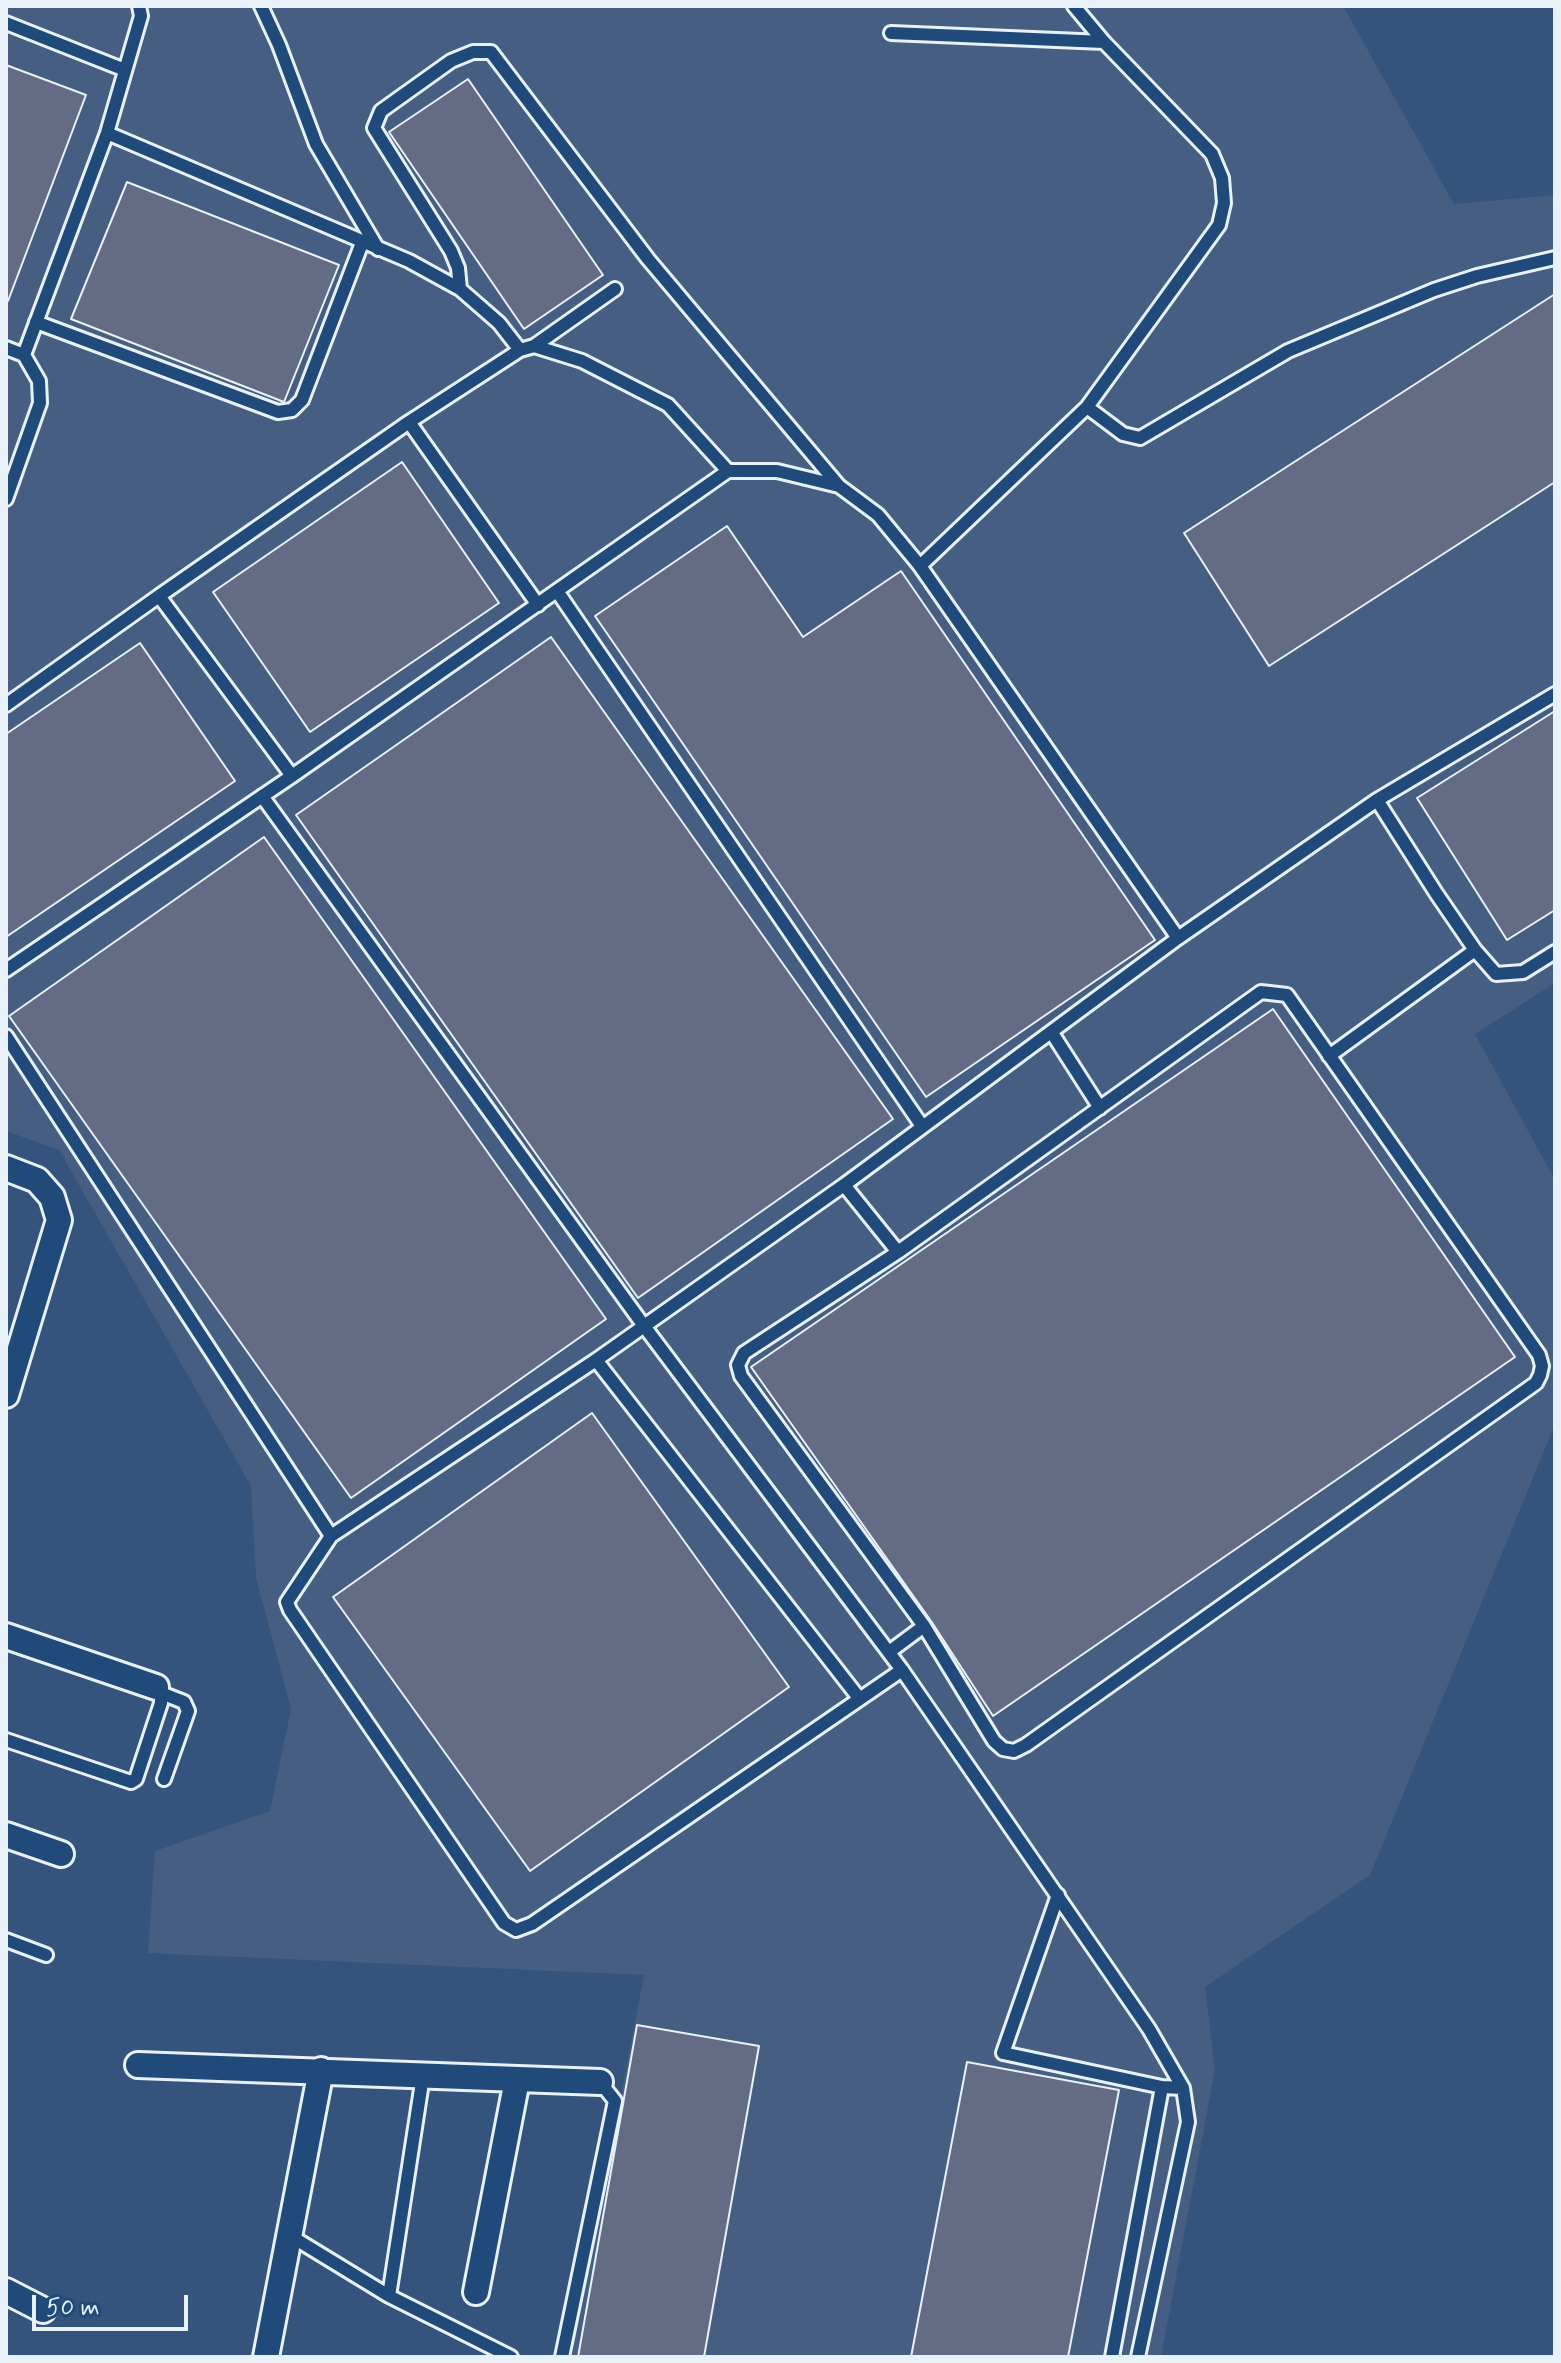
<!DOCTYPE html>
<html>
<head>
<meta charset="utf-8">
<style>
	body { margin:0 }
	#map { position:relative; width:1561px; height:2363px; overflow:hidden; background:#34547d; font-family:Mynerve,sans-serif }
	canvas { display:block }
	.frame { position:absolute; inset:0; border:8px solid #e8f1f8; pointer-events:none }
	.scale { position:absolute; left:32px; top:2295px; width:156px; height:36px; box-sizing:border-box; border:4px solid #e8f1f8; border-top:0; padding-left:10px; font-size:24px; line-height:28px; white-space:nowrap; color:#e8f1f8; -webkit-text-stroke:6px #1f4a7a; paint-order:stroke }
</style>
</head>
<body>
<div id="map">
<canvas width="1561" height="2363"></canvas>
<div class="frame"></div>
<div class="scale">50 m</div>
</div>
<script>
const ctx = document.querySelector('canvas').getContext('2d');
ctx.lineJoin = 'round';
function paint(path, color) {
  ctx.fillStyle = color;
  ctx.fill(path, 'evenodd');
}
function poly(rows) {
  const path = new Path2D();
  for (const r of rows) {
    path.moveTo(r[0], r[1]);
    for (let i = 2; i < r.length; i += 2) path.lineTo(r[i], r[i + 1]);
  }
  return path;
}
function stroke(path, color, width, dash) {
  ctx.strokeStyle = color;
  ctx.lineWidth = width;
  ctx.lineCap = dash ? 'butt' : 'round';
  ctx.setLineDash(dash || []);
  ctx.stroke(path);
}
paint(poly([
	[6,6,1343,6,1454,204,1555,195,1555,983,1475,1034,1555,1180,1555,1424,1370,1875,1205,1987,1215,2070,1161,2357,571,2357,644,1975,148,1953,155,1851,270,1811,291,1709,256,1578,251,1486,59,1150,6,1131]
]), '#455e81');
const building = poly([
	[6,65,86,95,8,301,6,301,6,65],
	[468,79,603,275,524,329,389,132,468,79],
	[127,182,339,265,284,402,71,319,127,182],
	[1555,294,1555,482,1269,666,1184,533,1555,294],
	[402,462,499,603,310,732,213,592,402,462],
	[727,526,803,637,901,571,1155,940,926,1097,595,616,727,526],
	[551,637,893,1119,638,1298,296,815,551,637],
	[140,643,235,781,6,937,6,734,140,643],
	[1555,711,1555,910,1507,940,1417,798,1555,711],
	[264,837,606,1319,351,1498,9,1016,264,837],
	[1273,1009,1515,1357,993,1716,931,1621,751,1367,1273,1009],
	[592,1413,789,1687,530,1871,333,1597,592,1413],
	[637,2025,759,2046,704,2357,578,2357,637,2025],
	[967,2062,1119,2090,1068,2357,911,2357,967,2062]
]);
paint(building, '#646c85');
stroke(building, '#e8f1f8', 2);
const service = poly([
	[261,6,279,45,316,144,378,249],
	[6,23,125,70],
	[891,33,1104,42],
	[107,133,409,261,460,289,499,323,520,350],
	[460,289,458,268,451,251,374,128,381,111,451,61,473,52,491,52,648,259,839,486],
	[36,322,278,412,292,410,302,400,362,243],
	[534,346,615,289],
	[6,348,24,355],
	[1087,407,1123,434,1140,438,1288,351,1434,290,1477,276,1555,258],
	[409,422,538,605],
	[6,499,40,403,39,381,24,355,107,133,141,16,139,6],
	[920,566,1087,407,1219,225,1224,203,1222,178,1212,154,1104,42,1074,6],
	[557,591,922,1126],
	[6,705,159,596],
	[292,776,159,596,409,422,520,350,534,346,582,361,668,405,728,471],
	[262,796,644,1326,902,1670,1149,2029,1183,2088,1188,2122,1138,2357],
	[1377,800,1436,893,1475,950,1496,974,1523,972,1555,952],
	[6,970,292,776,728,471,777,471,839,486,878,515,920,566,1178,938],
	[1261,992,1287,995,1539,1355,1542,1366,1540,1375,1536,1383,1026,1745,1014,1751,1003,1749,994,1741,924,1626,741,1376,738,1365,744,1353,898,1252,1261,992],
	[1052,1033,1100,1108],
	[6,1036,331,1536],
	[1329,1056,1475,950],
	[844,1185,898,1252],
	[596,1360,859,1698],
	[889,1652,924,1626],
	[902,1670,532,1924,516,1930,504,1923,290,1610,287,1602,331,1536,596,1360,844,1185,1178,938,1377,800,1555,694],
	[161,1693,184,1702,188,1711,164,1779],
	[6,1740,131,1782,136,1779,161,1703,161,1693,156,1687],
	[1058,1895,1003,2053,1162,2087,1183,2088],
	[6,1940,46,1955],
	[289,2235,389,2296,511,2357],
	[389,2296,423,2076],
	[562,2357,615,2101,600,2082],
	[1112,2357,1162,2087]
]);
const minor = poly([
	[6,1168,37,1180,52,1197,59,1220,6,1395],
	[6,1636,156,1687],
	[6,1835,61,1854],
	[138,2065,600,2082],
	[6,2291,43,2310],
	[476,2292,517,2080],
	[266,2357,321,2070]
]);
stroke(service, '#e8f1f8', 18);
stroke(minor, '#e8f1f8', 30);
stroke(service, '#1f4a7a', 12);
stroke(minor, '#1f4a7a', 24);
</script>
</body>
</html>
